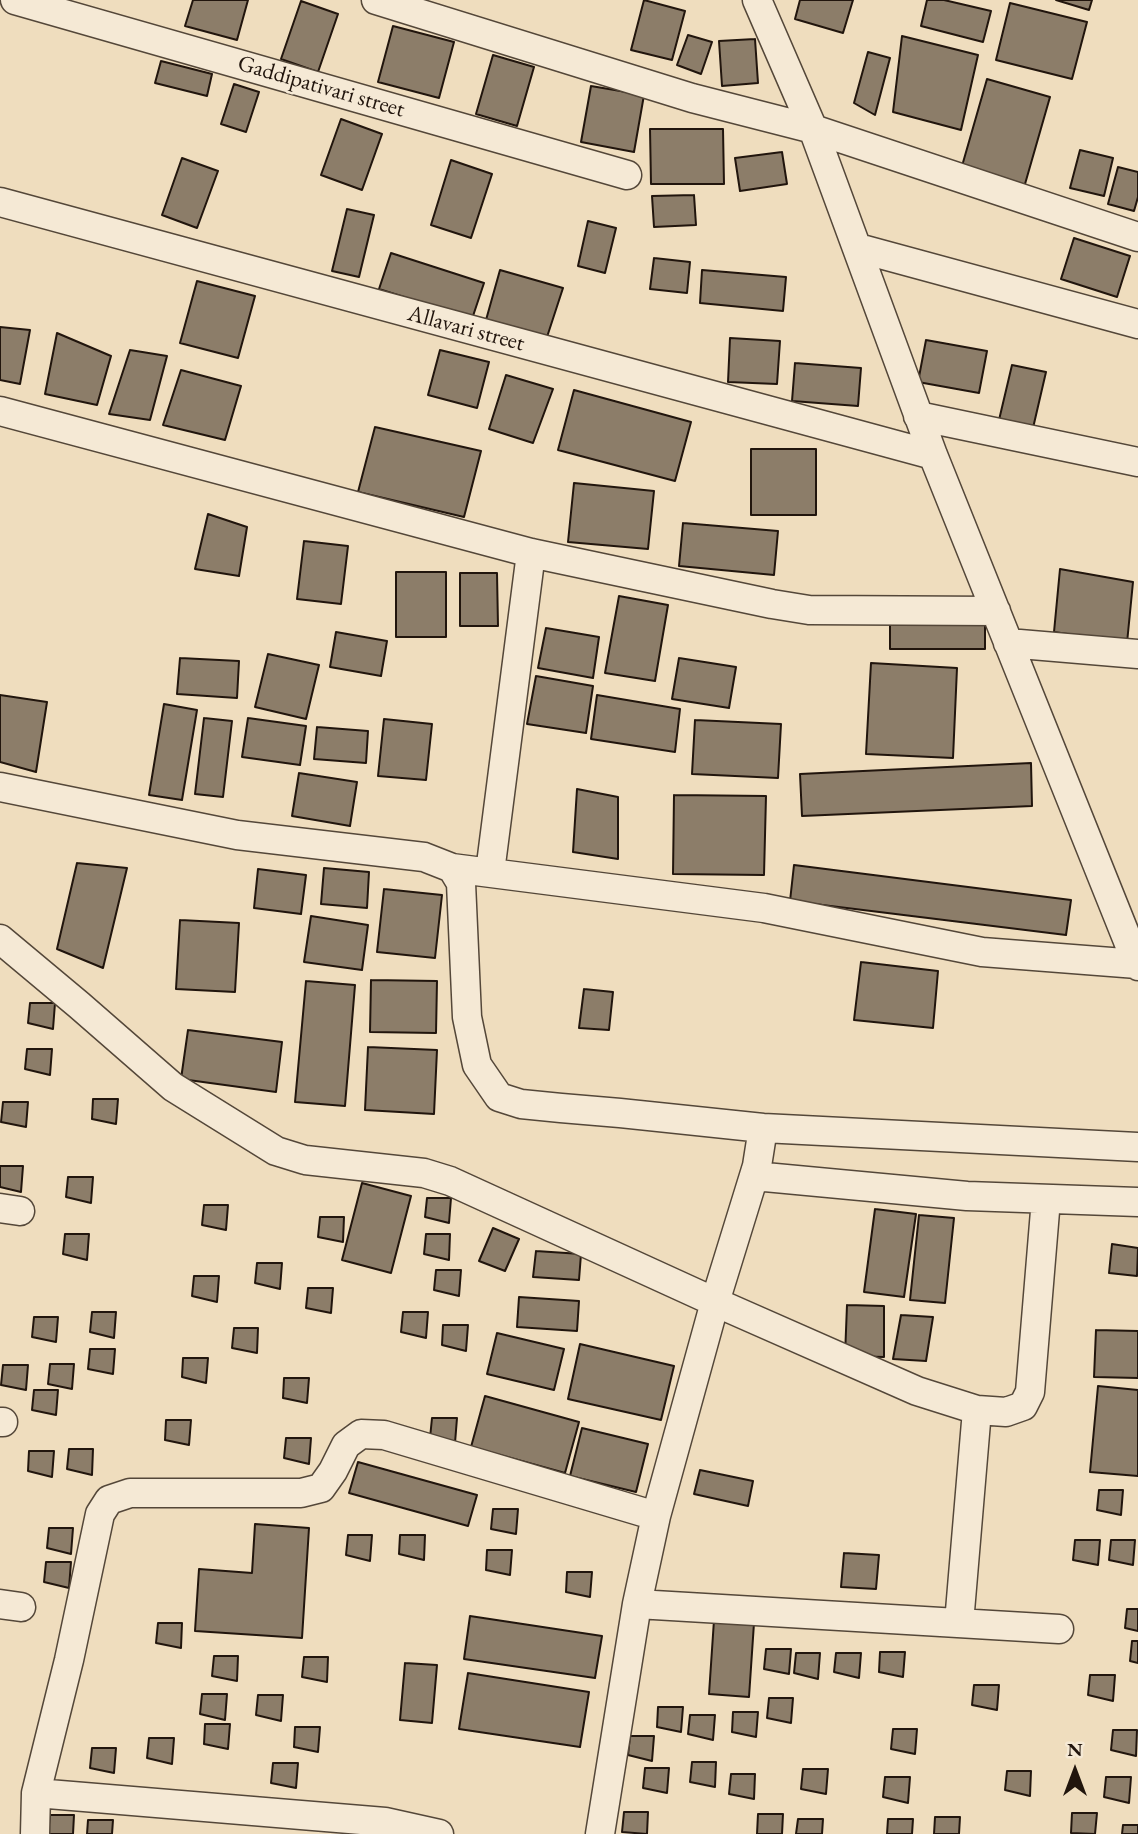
<!DOCTYPE html>
<html>
<head>
<meta charset="utf-8">
<style>
	body { margin:0 }
	#map { position:relative; width:1138px; height:1834px; overflow:hidden; background:#efddbe; font-family:"EB Garamond",serif }
	canvas { display:block }
	.north { position:absolute; left:1040px; top:1736px; width:70px; height:70px; -webkit-text-stroke:5px #f5e9d5; paint-order:stroke; rotate:0deg; font-size:19px; font-weight:700; line-height:28px; text-align:center; color:#21150d }
	.north::after { content:''; display:block; margin:auto; width:24px; height:32px; background:#21150d; clip-path:polygon(50% 0,100% 100%,50% 72%,0 100%) }
</style>
</head>
<body>
<div id="map">
<canvas width="1138" height="1834"></canvas>
<div class="north">N</div>
</div>
<script>
const ctx = document.querySelector('canvas').getContext('2d');
ctx.lineJoin = 'round';
function paint(path, color) {
  ctx.fillStyle = color;
  ctx.fill(path, 'evenodd');
}
function poly(rows) {
  const path = new Path2D();
  for (const r of rows) {
    path.moveTo(r[0], r[1]);
    for (let i = 2; i < r.length; i += 2) path.lineTo(r[i], r[i + 1]);
  }
  return path;
}
function stroke(path, color, width, dash) {
  ctx.strokeStyle = color;
  ctx.lineWidth = width;
  ctx.lineCap = dash ? 'butt' : 'round';
  ctx.setLineDash(dash || []);
  ctx.stroke(path);
}
function label(font, color, halo, rows, align = 'center') {
  ctx.font = font + ' "EB Garamond",serif';
  ctx.lineWidth = 5;
  ctx.setLineDash([]);
  ctx.textBaseline = 'middle';
  ctx.strokeStyle = halo;
  ctx.fillStyle = color;
  for (const [text, x, y, turn = 0] of rows) {
    ctx.save();
    ctx.translate(x, y);
    ctx.rotate((+turn || 0) * Math.PI / 180);
    ctx.textAlign = isNaN(turn) ? turn : align;
    if (halo) ctx.strokeText(text, 0, 0);
    ctx.fillText(text, 0, 0);
    ctx.restore();
  }
}
const building = poly([
	[193,0,248,0,237,40,185,26,193,0],
	[644,0,685,11,672,60,631,50,644,0],
	[800,0,853,0,843,33,795,19,800,0],
	[927,0,944,0,991,11,983,42,921,26,927,0],
	[1056,0,1092,0,1089,10,1056,0],
	[301,1,338,14,318,72,281,59,301,1],
	[1010,3,1087,22,1072,79,996,60,1010,3],
	[393,26,454,42,439,98,378,82,393,26],
	[688,35,712,42,701,74,677,65,688,35],
	[902,36,978,55,961,130,893,112,902,36],
	[755,39,758,83,722,86,719,41,755,39],
	[868,52,890,58,875,115,854,103,868,52],
	[493,55,534,67,517,126,476,114,493,55],
	[161,61,212,74,207,96,155,83,161,61],
	[987,79,1050,97,1023,191,960,173,987,79],
	[234,84,259,92,246,132,221,124,234,84],
	[591,86,644,95,634,152,581,142,591,86],
	[341,119,382,134,362,190,321,175,341,119],
	[650,129,723,129,724,184,651,184,650,129],
	[1080,150,1113,158,1104,196,1070,188,1080,150],
	[782,152,787,184,740,191,735,158,782,152],
	[182,158,218,171,197,228,162,215,182,158],
	[451,160,492,174,471,238,431,225,451,160],
	[1118,167,1138,172,1138,197,1134,211,1108,204,1118,167],
	[694,195,696,225,654,227,652,196,694,195],
	[347,209,374,215,359,277,332,271,347,209],
	[588,221,616,228,605,273,578,266,588,221],
	[1074,238,1130,256,1117,297,1061,279,1074,238],
	[391,253,484,283,472,319,379,289,391,253],
	[654,258,690,262,687,293,650,289,654,258],
	[500,270,563,288,547,337,486,320,500,270],
	[702,270,786,277,783,311,700,303,702,270],
	[197,281,255,296,238,358,180,343,197,281],
	[0,327,30,330,20,384,0,380,0,327],
	[57,333,111,356,97,405,45,394,57,333],
	[730,338,780,341,777,384,728,382,730,338],
	[926,340,987,351,979,393,918,382,926,340],
	[130,350,167,356,150,420,109,414,130,350],
	[440,350,489,362,477,408,428,395,440,350],
	[795,363,861,368,858,406,792,401,795,363],
	[1012,365,1046,372,1033,428,999,420,1012,365],
	[181,370,241,386,225,440,163,425,181,370],
	[506,375,553,389,533,443,489,429,506,375],
	[574,390,691,422,675,481,558,450,574,390],
	[375,427,481,451,464,517,358,492,375,427],
	[751,449,816,449,816,515,751,515,751,449],
	[574,483,654,491,648,549,568,542,574,483],
	[208,514,247,527,239,576,195,569,208,514],
	[683,523,778,531,774,575,679,566,683,523],
	[304,541,348,546,341,604,297,599,304,541],
	[1060,569,1133,582,1127,643,1054,632,1060,569],
	[396,572,446,572,446,637,396,637,396,572],
	[460,573,497,573,498,626,460,626,460,573],
	[619,596,668,605,655,681,605,673,619,596],
	[890,614,985,614,985,649,890,649,890,614],
	[546,628,599,637,593,678,538,668,546,628],
	[336,632,387,641,381,676,330,667,336,632],
	[268,654,319,665,306,719,255,707,268,654],
	[180,658,239,661,237,698,177,694,180,658],
	[679,658,736,667,729,708,672,699,679,658],
	[871,663,957,668,953,758,866,754,871,663],
	[536,676,593,686,586,733,527,724,536,676],
	[0,695,47,702,36,772,0,762,0,695],
	[597,695,680,709,675,752,591,739,597,695],
	[164,704,197,710,182,800,149,795,164,704],
	[204,718,232,721,223,797,195,794,204,718],
	[248,718,306,726,300,765,242,757,248,718],
	[384,719,432,724,426,780,378,776,384,719],
	[695,720,781,724,778,778,692,774,695,720],
	[317,727,368,731,366,763,314,759,317,727],
	[1031,763,1032,806,802,816,800,774,1031,763],
	[299,773,357,782,350,826,292,816,299,773],
	[577,789,618,797,618,859,573,852,577,789],
	[674,795,766,796,764,875,673,874,674,795],
	[77,863,127,868,103,968,57,949,77,863],
	[794,865,1071,900,1066,935,790,901,794,865],
	[324,868,369,872,367,908,321,904,324,868],
	[258,869,306,875,301,914,254,908,258,869],
	[384,889,442,895,435,958,377,952,384,889],
	[311,916,368,925,362,970,304,962,311,916],
	[180,920,239,923,235,992,176,989,180,920],
	[861,962,938,971,933,1028,854,1020,861,962],
	[371,980,437,981,436,1033,370,1032,371,980],
	[306,981,355,985,345,1106,295,1102,306,981],
	[584,989,613,992,609,1030,579,1028,584,989],
	[30,1003,55,1003,53,1029,28,1023,30,1003],
	[188,1030,282,1042,276,1092,181,1079,188,1030],
	[368,1047,437,1050,434,1114,365,1110,368,1047],
	[27,1049,52,1049,50,1075,25,1069,27,1049],
	[93,1099,118,1099,116,1124,92,1119,93,1099],
	[3,1102,28,1102,26,1127,1,1122,3,1102],
	[0,1166,23,1166,21,1192,0,1187,0,1166],
	[68,1177,93,1177,91,1203,66,1197,68,1177],
	[362,1183,411,1196,391,1273,342,1260,362,1183],
	[427,1198,451,1198,449,1223,425,1217,427,1198],
	[204,1205,228,1205,226,1230,202,1225,204,1205],
	[875,1209,916,1214,904,1297,864,1292,875,1209],
	[919,1215,954,1218,945,1303,910,1300,919,1215],
	[320,1217,344,1217,343,1242,318,1237,320,1217],
	[493,1228,519,1239,505,1271,479,1261,493,1228],
	[65,1234,89,1234,87,1260,63,1254,65,1234],
	[426,1234,450,1234,449,1260,424,1254,426,1234],
	[1112,1244,1138,1248,1137,1276,1109,1273,1112,1244],
	[536,1251,581,1254,579,1280,533,1277,536,1251],
	[257,1263,282,1263,280,1289,255,1283,257,1263],
	[436,1270,461,1270,459,1296,434,1290,436,1270],
	[194,1276,219,1276,217,1302,192,1296,194,1276],
	[308,1288,333,1288,331,1313,306,1308,308,1288],
	[519,1297,579,1301,577,1331,517,1327,519,1297],
	[847,1305,884,1306,884,1357,845,1356,847,1305],
	[92,1312,116,1312,114,1338,90,1332,92,1312],
	[403,1312,428,1312,426,1338,401,1332,403,1312],
	[901,1315,933,1317,926,1361,893,1359,901,1315],
	[34,1317,58,1317,56,1342,32,1337,34,1317],
	[443,1325,468,1325,466,1351,442,1345,443,1325],
	[234,1328,258,1328,257,1353,232,1348,234,1328],
	[1096,1330,1138,1331,1138,1378,1094,1377,1096,1330],
	[497,1333,564,1349,554,1390,487,1374,497,1333],
	[580,1344,674,1366,661,1420,568,1399,580,1344],
	[90,1349,115,1349,113,1374,88,1369,90,1349],
	[183,1358,208,1358,206,1383,182,1377,183,1358],
	[50,1364,74,1364,72,1389,48,1384,50,1364],
	[3,1365,28,1365,26,1390,1,1385,3,1365],
	[284,1378,309,1378,307,1403,283,1398,284,1378],
	[1098,1386,1138,1390,1138,1476,1090,1472,1098,1386],
	[34,1390,58,1390,56,1415,32,1410,34,1390],
	[485,1396,579,1422,565,1473,471,1447,485,1396],
	[432,1418,457,1418,455,1443,430,1438,432,1418],
	[166,1420,191,1420,189,1445,165,1440,166,1420],
	[582,1428,648,1444,636,1492,570,1476,582,1428],
	[286,1438,311,1438,309,1464,284,1458,286,1438],
	[69,1449,93,1449,92,1475,67,1469,69,1449],
	[29,1451,54,1451,52,1477,28,1471,29,1451],
	[358,1462,477,1495,468,1526,349,1493,358,1462],
	[700,1470,753,1481,748,1506,694,1494,700,1470],
	[1099,1490,1123,1490,1121,1515,1097,1510,1099,1490],
	[493,1509,518,1509,516,1534,491,1529,493,1509],
	[255,1524,309,1528,302,1638,195,1631,199,1569,252,1573,255,1524],
	[49,1528,73,1528,71,1554,47,1548,49,1528],
	[348,1535,372,1535,370,1561,346,1555,348,1535],
	[400,1535,425,1535,424,1560,399,1554,400,1535],
	[1075,1540,1100,1540,1098,1565,1073,1560,1075,1540],
	[1111,1540,1135,1540,1133,1565,1109,1560,1111,1540],
	[487,1550,512,1550,510,1575,486,1570,487,1550],
	[844,1553,879,1555,876,1589,841,1587,844,1553],
	[46,1562,71,1562,69,1588,44,1582,46,1562],
	[567,1572,592,1572,590,1597,566,1592,567,1572],
	[1127,1609,1138,1609,1138,1631,1125,1628,1127,1609],
	[470,1616,602,1636,595,1678,464,1659,470,1616],
	[714,1620,754,1623,749,1697,709,1694,714,1620],
	[158,1623,182,1623,181,1648,156,1643,158,1623],
	[1132,1641,1138,1641,1138,1663,1130,1661,1132,1641],
	[766,1649,791,1649,789,1674,764,1669,766,1649],
	[880,1652,905,1652,903,1677,879,1672,880,1652],
	[796,1653,820,1653,818,1679,794,1673,796,1653],
	[836,1653,861,1653,859,1678,834,1672,836,1653],
	[214,1656,238,1656,237,1681,212,1676,214,1656],
	[304,1657,328,1657,327,1682,302,1677,304,1657],
	[405,1663,437,1665,432,1723,400,1720,405,1663],
	[468,1673,589,1692,580,1747,459,1729,468,1673],
	[1090,1675,1115,1675,1113,1701,1088,1695,1090,1675],
	[974,1685,999,1685,997,1710,972,1705,974,1685],
	[202,1694,227,1694,225,1720,200,1714,202,1694],
	[258,1695,283,1695,281,1721,256,1715,258,1695],
	[769,1698,793,1698,791,1723,767,1718,769,1698],
	[658,1707,683,1707,681,1732,657,1727,658,1707],
	[733,1712,758,1712,756,1737,732,1732,733,1712],
	[690,1715,715,1715,713,1740,688,1734,690,1715],
	[205,1724,230,1724,228,1749,204,1744,205,1724],
	[295,1727,320,1727,318,1752,294,1747,295,1727],
	[893,1729,917,1729,915,1754,891,1749,893,1729],
	[1113,1730,1137,1730,1136,1756,1111,1750,1113,1730],
	[630,1736,654,1736,652,1761,628,1755,630,1736],
	[149,1738,174,1738,172,1764,147,1758,149,1738],
	[92,1748,116,1748,114,1773,90,1768,92,1748],
	[692,1762,716,1762,715,1787,690,1782,692,1762],
	[273,1763,298,1763,296,1788,271,1783,273,1763],
	[645,1768,669,1768,667,1793,643,1788,645,1768],
	[803,1769,828,1769,826,1794,801,1789,803,1769],
	[1007,1771,1031,1771,1030,1796,1005,1790,1007,1771],
	[731,1774,755,1774,754,1799,729,1794,731,1774],
	[885,1777,910,1777,908,1803,883,1797,885,1777],
	[1106,1777,1131,1777,1129,1803,1104,1797,1106,1777],
	[624,1812,648,1812,647,1834,622,1832,624,1812],
	[1072,1813,1097,1813,1095,1834,1071,1833,1072,1813],
	[758,1814,783,1814,782,1834,757,1834,758,1814],
	[50,1815,74,1815,73,1834,48,1834,50,1815],
	[935,1817,960,1817,959,1834,934,1834,935,1817],
	[798,1819,823,1819,822,1834,796,1834,798,1819],
	[888,1819,913,1819,912,1834,887,1834,888,1819],
	[88,1820,113,1820,112,1834,87,1834,88,1820],
	[1123,1825,1138,1825,1138,1834,1122,1834,1123,1825]
]);
paint(building, '#8c7d69');
stroke(building, '#21150d', 2);
const minor = poly([
	[15,0,627,175],
	[376,0,692,98,813,129,1138,237],
	[757,0,813,129,933,455,1138,966],
	[0,202,933,455],
	[858,248,1138,324],
	[0,411,531,553,772,604,809,610,996,611],
	[918,416,1138,462],
	[1008,643,1138,654],
	[0,787,237,835,424,857,452,868,764,908,982,952,1137,964],
	[452,868,461,883,467,1017,477,1065,499,1097,521,1104,561,1108,620,1113,763,1128,1138,1147],
	[490,872,531,553],
	[0,939,79,1005,173,1087,276,1151,305,1160,424,1173,450,1181,715,1302,917,1391,977,1410,1006,1412,1023,1406,1030,1392,1046,1199],
	[754,1176,967,1196,1138,1202],
	[0,1208,20,1211],
	[0,1422,3,1422],
	[0,1604,21,1607],
	[637,1604,1059,1629],
	[959,1623,977,1410],
	[36,1793,385,1822,439,1834],
	[35,1834,36,1793,69,1660,100,1514,109,1500,130,1493,301,1493,321,1488,333,1471,346,1445,361,1434,384,1435,656,1516],
	[600,1834,637,1604,656,1516,715,1302,757,1166,763,1128]
]);
stroke(minor, '#544739', 31);
stroke(minor, '#f5e9d5', 28);
label('23px', '#21150d', '#f5e9d5', [
	["Gaddipativari street",321,87,16],
	["Allavari street",466,329,15]
]);
</script>
</body>
</html>
